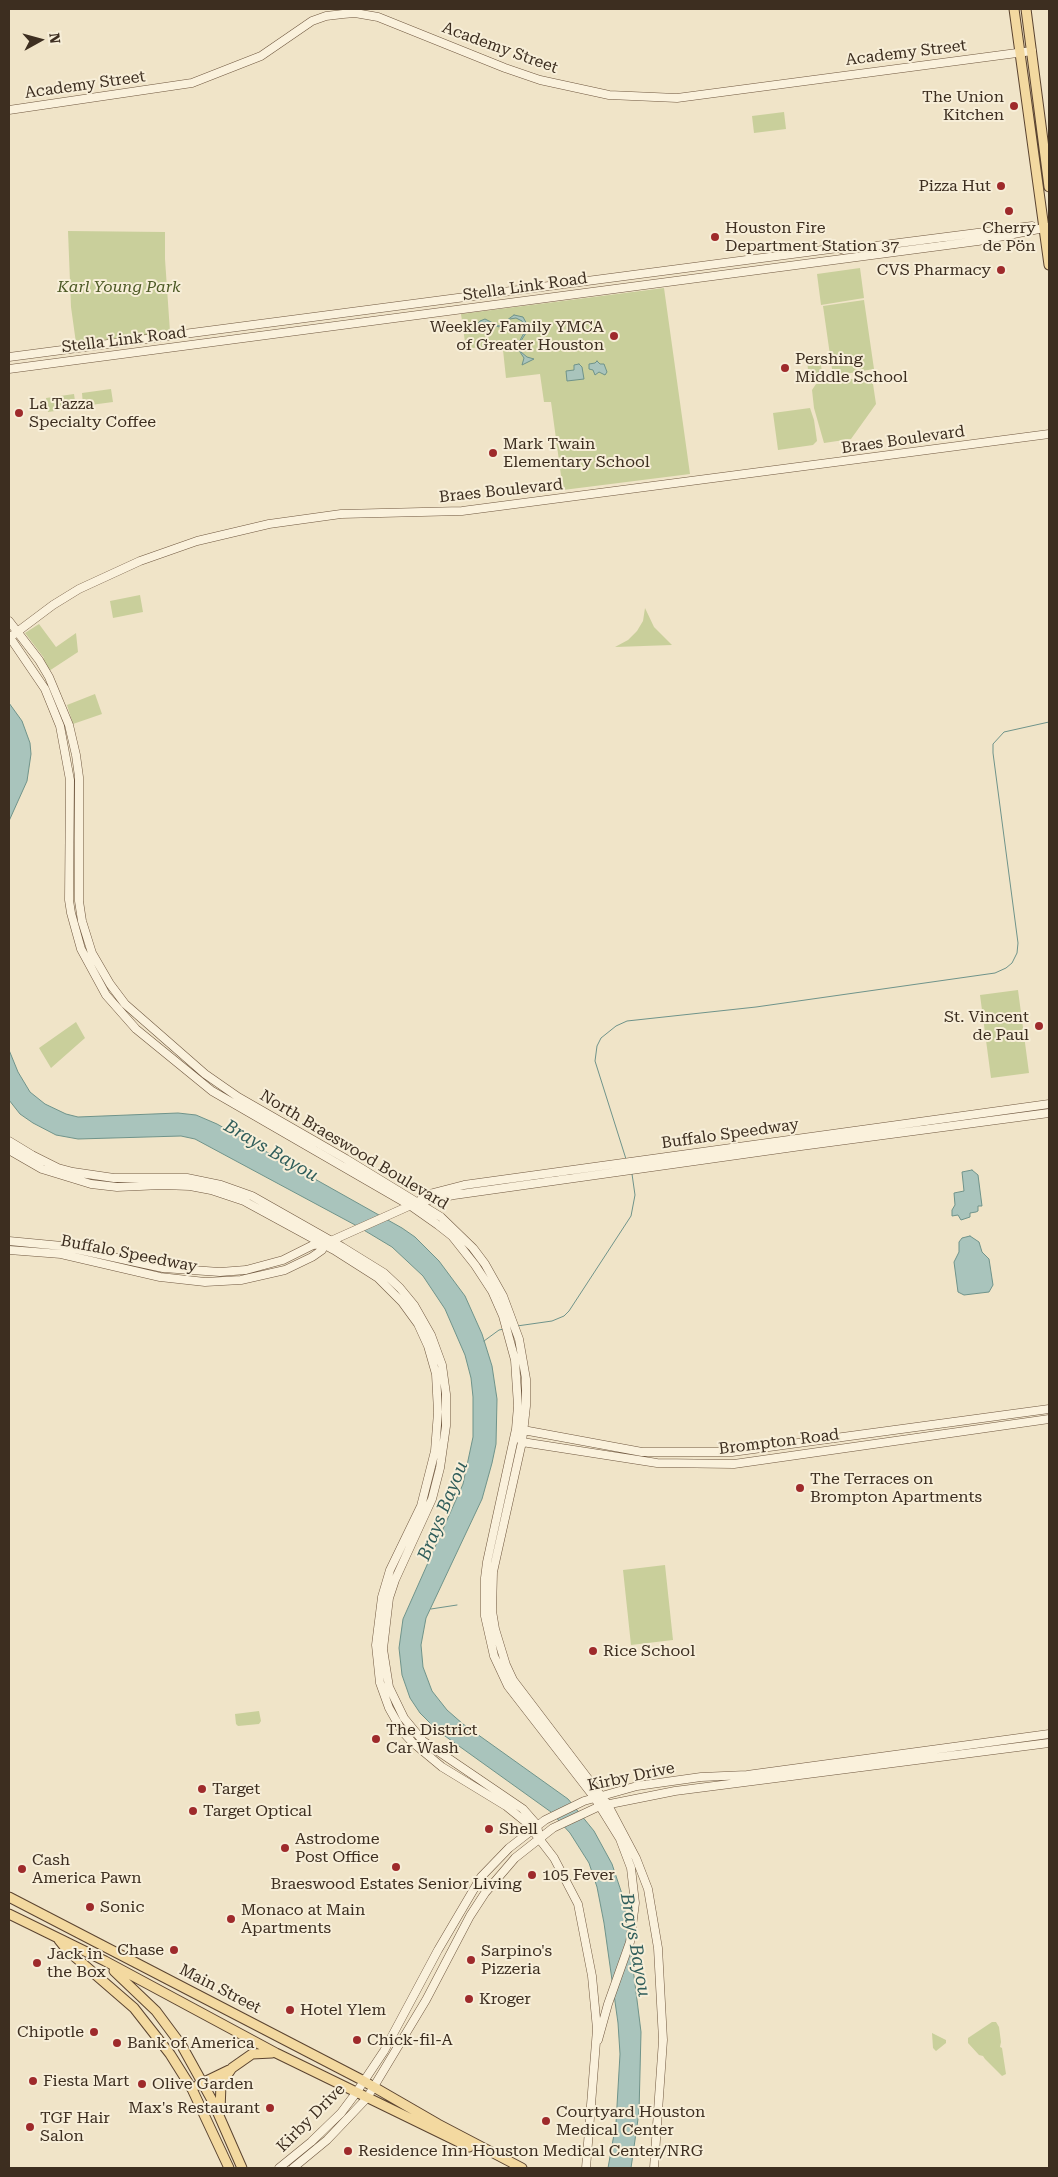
<!DOCTYPE html>
<html>
<head>
<meta charset="utf-8">
<style>
	body { margin:0 }
	#map { position:relative; width:1058px; height:2177px; overflow:hidden; background:#f0e4c8; font-family:"Roboto Serif",serif }
	canvas { display:block }
	.frame { position:absolute; inset:0; border:10px solid #3d2e20; pointer-events:none }
	.north { position:absolute; left:15px; top:15px; width:50px; height:50px; -webkit-text-stroke:4px #f7eed8; paint-order:stroke; rotate:83deg; font-size:14px; font-weight:700; line-height:20px; text-align:center; color:#3d2e20 }
	.north::after { content:''; display:block; margin:auto; width:18px; height:22px; background:#3d2e20; clip-path:polygon(50% 0,100% 100%,50% 72%,0 100%) }
</style>
</head>
<body>
<div id="map">
<canvas width="1058" height="2177"></canvas>
<div class="frame"></div>
<div class="north">N</div>
</div>
<script>
const ctx = document.querySelector('canvas').getContext('2d');
ctx.lineJoin = 'round';
function paint(path, color) {
  ctx.fillStyle = color;
  ctx.fill(path, 'evenodd');
}
function poly(rows) {
  const path = new Path2D();
  for (const r of rows) {
    path.moveTo(r[0], r[1]);
    for (let i = 2; i < r.length; i += 2) path.lineTo(r[i], r[i + 1]);
  }
  return path;
}
function stroke(path, color, width, dash) {
  ctx.strokeStyle = color;
  ctx.lineWidth = width;
  ctx.lineCap = dash ? 'butt' : 'round';
  ctx.setLineDash(dash || []);
  ctx.stroke(path);
}
function label(font, color, halo, rows, align = 'center') {
  ctx.font = font + ' "Roboto Serif",serif';
  ctx.lineWidth = 4;
  ctx.setLineDash([]);
  ctx.textBaseline = 'middle';
  ctx.strokeStyle = halo;
  ctx.fillStyle = color;
  for (const [text, x, y, turn = 0] of rows) {
    ctx.save();
    ctx.translate(x, y);
    ctx.rotate((+turn || 0) * Math.PI / 180);
    ctx.textAlign = isNaN(turn) ? turn : align;
    if (halo) ctx.strokeText(text, 0, 0);
    ctx.fillText(text, 0, 0);
    ctx.restore();
  }
}
paint(poly([
	[784,112,786,129,754,133,752,116],
	[68,231,165,232,165,259,170,332,76,343,71,307],
	[860,268,864,298,821,305,817,274],
	[664,288,690,474,563,490,551,402,544,402,540,374,506,378,503,350,496,351,495,345,466,349,461,314],
	[864,300,874,369,833,376,823,306],
	[820,358,823,379,809,380,807,360],
	[866,377,873,384,876,404,851,439,824,443,814,408,812,390,816,384],
	[111,389,113,402,83,406,82,393],
	[74,394,76,408,48,412,46,398],
	[810,408,814,420,817,441,813,445,778,450,773,413],
	[140,595,143,612,113,618,110,601],
	[645,608,654,627,672,645,615,647,628,640,637,631,643,621],
	[39,624,56,647,76,633,78,652,49,671,42,659,44,658,25,633],
	[95,694,102,714,73,724,67,705],
	[1018,990,1029,1073,991,1078,980,995],
	[76,1022,85,1038,51,1068,39,1048],
	[665,1565,673,1640,631,1645,623,1570],
	[259,1711,261,1721,259,1724,238,1726,236,1724,235,1714],
	[992,2022,996,2022,999,2027,1001,2042,1000,2047,1002,2048,1006,2074,1002,2076,985,2059,983,2056,979,2055,968,2043,968,2038],
	[932,2033,946,2040,946,2043,936,2051,933,2048]
]), '#c9cf9b');
const water = poly([
	[514,315,523,317,528,326,526,333,519,344,521,352,527,357,534,359,522,365,524,358,520,352,518,344,524,333,525,328,522,321,516,318,510,319,499,327,485,322,476,332,475,327,480,321,485,319,499,326,514,315],
	[597,361,600,364,604,364,607,372,605,375,599,372,595,375,593,370,589,369,589,364,595,363,597,361],
	[579,364,582,367,584,379,567,381,566,371,574,370,574,365,579,364],
	[9,703,22,721,30,743,31,754,27,781,9,821,9,703],
	[9,1050,18,1072,30,1092,45,1104,66,1114,78,1117,178,1113,196,1115,217,1124,402,1228,415,1237,439,1261,465,1296,482,1334,492,1366,497,1399,496,1444,492,1463,482,1499,426,1618,421,1645,423,1667,432,1691,447,1710,463,1724,568,1799,594,1831,612,1864,621,1891,627,1920,641,2032,639,2112,631,2168,608,2168,616,2123,620,2054,618,2023,604,1923,597,1887,589,1863,570,1833,551,1812,438,1731,420,1713,410,1698,402,1675,399,1648,403,1619,463,1484,473,1437,473,1397,471,1378,465,1355,445,1309,423,1276,392,1247,357,1226,195,1139,181,1136,78,1139,56,1135,33,1123,20,1114,9,1100,9,1050],
	[972,1170,978,1175,982,1206,978,1206,978,1211,976,1212,970,1213,970,1217,961,1220,958,1215,952,1216,952,1210,955,1205,954,1193,964,1191,962,1172,972,1170],
	[970,1236,979,1242,982,1252,989,1259,993,1285,989,1292,964,1295,958,1292,954,1262,959,1252,959,1242,962,1238,970,1236]
]);
paint(water, '#a9c4bc');
stroke(water, '#6f938a', 1);
stroke(poly([
	[626,1159,595,1061,597,1046,601,1038,616,1026,627,1021,756,1007,995,973,1006,968,1012,963,1017,953,1018,943,993,753,993,744,1004,732,1049,722],
	[517,1326,552,1321,564,1316,569,1311,631,1216,635,1195,632,1174],
	[484,1341,499,1330,504,1329],
	[431,1609,457,1605]
]), '#6f938a', 1);
const secondary = poly([
	[9,110,192,83,261,56,312,21,326,16,343,14,355,13,378,17,505,68,540,80,609,95,677,98,1032,51],
	[9,357,838,248,844,250,1032,226],
	[9,369,978,241,1049,227],
	[9,621,39,660,49,677,69,725,76,755,79,777,79,901,82,921,92,953,110,984,125,1004,205,1074,238,1097,346,1159,441,1217,473,1248,485,1264,503,1296,519,1339,526,1379,526,1406,522,1442,493,1572,492,1611,495,1629,506,1665,513,1680,608,1805,636,1858,648,1889,658,1948,663,2040,654,2168],
	[13,635,53,605,79,589,140,561,197,541,269,524,341,514,462,511,1049,434],
	[9,636,45,689,60,726,70,780,69,900,71,913,81,949,106,995,136,1029,212,1091,411,1206,438,1225,452,1236,475,1265,492,1291,503,1316,515,1360,518,1406,516,1429,487,1562,485,1578,485,1616,494,1656,508,1686,594,1797,620,1839,631,1868,635,1903,630,1942,608,2004,598,2040],
	[9,1141,32,1155,58,1168,73,1172,114,1178,187,1178,221,1185,252,1196,342,1247,384,1273,400,1288,414,1305,431,1335,442,1365,446,1394,446,1426,440,1468,432,1499,395,1580,389,1598,383,1649,389,1687,404,1718,423,1741,523,1809,537,1825,539,1837],
	[9,1150,42,1169,91,1184,117,1187,162,1185,190,1186,211,1190,244,1201,334,1250,378,1278,402,1302,418,1324,428,1346,436,1374,438,1412,435,1451,421,1506,390,1570,382,1597,376,1645,380,1683,389,1708,402,1731,412,1742,442,1767,506,1806,527,1823,554,1858,578,1904,592,1976,597,2029,586,2168],
	[419,1202,422,1198,433,1193,464,1185,1049,1104],
	[9,1241,62,1246,163,1268,220,1272,246,1270,283,1260,313,1245,324,1244,418,1202,454,1195,801,1146,1049,1113],
	[9,1250,61,1254,160,1277,205,1282,241,1280,285,1270,312,1257,322,1250,324,1244],
	[519,1432,523,1430,642,1452,732,1452,1049,1409],
	[520,1439,522,1442,657,1463,734,1464,1049,1419],
	[279,2168,311,2142,341,2113,356,2093,384,2051,438,1950,481,1877,509,1848,545,1820,584,1801,637,1786,701,1777,747,1775,1049,1734],
	[293,2168,327,2140,367,2098,426,2000,470,1916,485,1893,515,1858,553,1828,600,1806,675,1791,1049,1743]
]);
const primary = poly([
	[1014,9,1049,265],
	[1026,9,1049,187],
	[9,1897,360,2079,438,2124,522,2168],
	[9,1914,105,1961,276,2053,469,2147],
	[59,1940,67,1950,134,2008,170,2054,192,2089,229,2168],
	[114,1971,156,2011,182,2046,213,2102,242,2168],
	[198,2085,229,2070],
	[220,2111,221,2084,232,2068,252,2054,272,2053]
]);
stroke(secondary, '#6f573f', 9);
stroke(primary, '#5b4430', 11);
stroke(secondary, '#faf1dc', 8);
stroke(primary, '#f3d9a0', 9);
for (const [x, y, r, color] of [
	[1014,106,5,"#9e2a2b"],
	[1001,186,5,"#9e2a2b"],
	[1009,211,5,"#9e2a2b"],
	[715,237,5,"#9e2a2b"],
	[1001,270,5,"#9e2a2b"],
	[614,336,5,"#9e2a2b"],
	[785,368,5,"#9e2a2b"],
	[19,413,5,"#9e2a2b"],
	[493,453,5,"#9e2a2b"],
	[1039,1026,5,"#9e2a2b"],
	[800,1488,5,"#9e2a2b"],
	[593,1651,5,"#9e2a2b"],
	[376,1739,5,"#9e2a2b"],
	[202,1789,5,"#9e2a2b"],
	[193,1811,5,"#9e2a2b"],
	[489,1829,5,"#9e2a2b"],
	[285,1848,5,"#9e2a2b"],
	[396,1867,5,"#9e2a2b"],
	[22,1869,5,"#9e2a2b"],
	[532,1875,5,"#9e2a2b"],
	[90,1907,5,"#9e2a2b"],
	[231,1919,5,"#9e2a2b"],
	[174,1950,5,"#9e2a2b"],
	[471,1960,5,"#9e2a2b"],
	[37,1963,5,"#9e2a2b"],
	[469,1999,5,"#9e2a2b"],
	[290,2010,5,"#9e2a2b"],
	[94,2032,5,"#9e2a2b"],
	[357,2040,5,"#9e2a2b"],
	[117,2043,5,"#9e2a2b"],
	[33,2081,5,"#9e2a2b"],
	[142,2084,5,"#9e2a2b"],
	[270,2108,5,"#9e2a2b"],
	[546,2121,5,"#9e2a2b"],
	[30,2127,5,"#9e2a2b"],
	[348,2151,5,"#9e2a2b"]
]) {
  const dot = new Path2D();
  dot.arc(x, y, r, 0, 2 * Math.PI);
  ctx.fillStyle = color;
  ctx.fill(dot);
  stroke(dot, '#f7eed8', 2);
}
label('16px', '#3d2e20', '#f7eed8', [
	["Academy Street",500,48,20],
	["Academy Street",906,53,-7],
	["Academy Street",85,85,-8],
	["Stella Link Road",525,287,-8],
	["Stella Link Road",124,340,-7],
	["Braes Boulevard",903,440,-8],
	["Braes Boulevard",501,491,-6],
	["Buffalo Speedway",730,1134,-8],
	["North Braeswood Boulevard",354,1150,31],
	["Buffalo Speedway",129,1254,11],
	["Brompton Road",779,1442,-7],
	["Kirby Drive",631,1777,-12],
	["Main Street",220,1989,27],
	["Kirby Drive",311,2118,-45]
]);
label('16px', '#3d2e20', '#f7eed8', [
	["The Union",1004,97,"right"],
	["Kitchen",1004,115,"right"],
	["Pizza Hut",991,186,"right"],
	["Houston Fire",725,228],
	["Department Station 37",725,246],
	["Cherry",1009,228,"center"],
	["de Pön",1009,246,"center"],
	["CVS Pharmacy",991,270,"right"],
	["Weekley Family YMCA",604,327,"right"],
	["of Greater Houston",604,345,"right"],
	["Pershing",795,359],
	["Middle School",795,377],
	["La Tazza",29,404],
	["Specialty Coffee",29,422],
	["Mark Twain",503,444],
	["Elementary School",503,462],
	["St. Vincent",1029,1017,"right"],
	["de Paul",1029,1035,"right"],
	["The Terraces on",810,1479],
	["Brompton Apartments",810,1497],
	["Rice School",603,1651],
	["The District",386,1730],
	["Car Wash",386,1748],
	["Target",212,1789],
	["Target Optical",203,1811],
	["Shell",499,1829],
	["Astrodome",295,1839],
	["Post Office",295,1857],
	["Cash",32,1860],
	["America Pawn",32,1878],
	["105 Fever",542,1875],
	["Braeswood Estates Senior Living",396,1884,"center"],
	["Sonic",100,1907],
	["Monaco at Main",241,1910],
	["Apartments",241,1928],
	["Chase",164,1950,"right"],
	["Sarpino's",481,1951],
	["Pizzeria",481,1969],
	["Jack in",47,1954],
	["the Box",47,1972],
	["Kroger",479,1999],
	["Hotel Ylem",300,2010],
	["Chipotle",84,2032,"right"],
	["Chick-fil-A",367,2040],
	["Bank of America",127,2043],
	["Fiesta Mart",43,2081],
	["Olive Garden",152,2084],
	["Max's Restaurant",260,2108,"right"],
	["Courtyard Houston",556,2112],
	["Medical Center",556,2130],
	["TGF Hair",40,2118],
	["Salon",40,2136],
	["Residence Inn Houston Medical Center/NRG",358,2151]
], 'left');
label('italic 16px', '#4d5a26', '#f7eed8', [
	["Karl Young Park",119,287]
]);
label('italic 18px', '#2f5d5a', '#f7eed8', [
	["Brays Bayou",271,1151,30],
	["Brays Bayou",443,1511,-68],
	["Brays Bayou",635,1945,80]
]);
</script>
</body>
</html>
